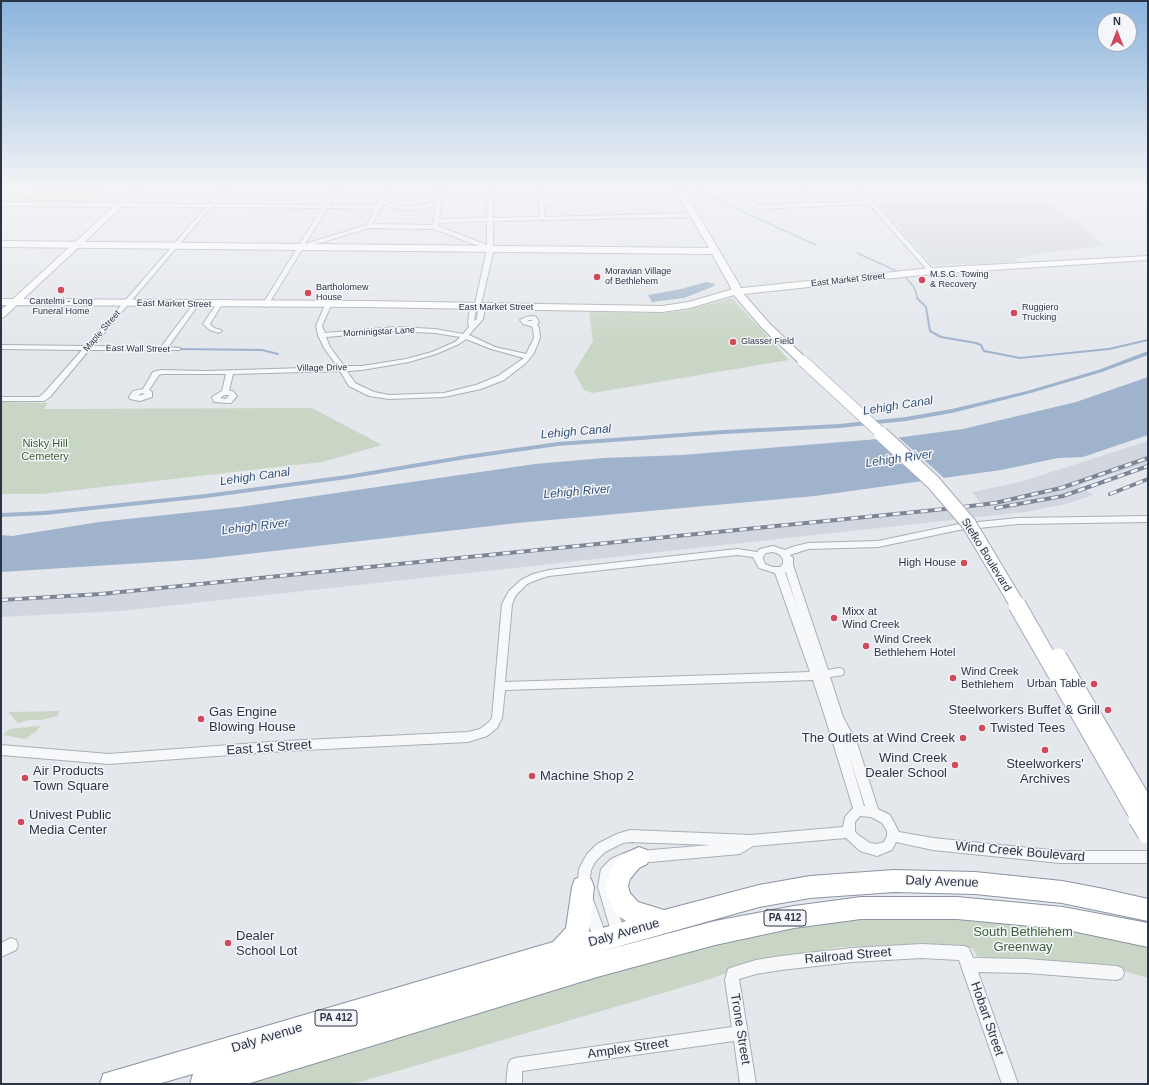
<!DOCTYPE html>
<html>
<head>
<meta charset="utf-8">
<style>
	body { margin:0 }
	#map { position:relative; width:1149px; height:1085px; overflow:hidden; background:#e4e7ec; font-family:Helvetica,sans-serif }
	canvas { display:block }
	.frame { position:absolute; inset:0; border:2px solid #2b3445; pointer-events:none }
	.north { position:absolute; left:1097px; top:12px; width:40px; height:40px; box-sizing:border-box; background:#f4f6f9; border:1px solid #a4a8b1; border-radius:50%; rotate:0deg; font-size:11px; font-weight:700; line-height:16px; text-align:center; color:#2b3445 }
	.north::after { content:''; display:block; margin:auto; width:14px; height:18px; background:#d1495b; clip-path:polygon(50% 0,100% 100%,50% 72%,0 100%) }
</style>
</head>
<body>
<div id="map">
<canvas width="1149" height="1085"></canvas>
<div class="frame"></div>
<div class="north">N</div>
</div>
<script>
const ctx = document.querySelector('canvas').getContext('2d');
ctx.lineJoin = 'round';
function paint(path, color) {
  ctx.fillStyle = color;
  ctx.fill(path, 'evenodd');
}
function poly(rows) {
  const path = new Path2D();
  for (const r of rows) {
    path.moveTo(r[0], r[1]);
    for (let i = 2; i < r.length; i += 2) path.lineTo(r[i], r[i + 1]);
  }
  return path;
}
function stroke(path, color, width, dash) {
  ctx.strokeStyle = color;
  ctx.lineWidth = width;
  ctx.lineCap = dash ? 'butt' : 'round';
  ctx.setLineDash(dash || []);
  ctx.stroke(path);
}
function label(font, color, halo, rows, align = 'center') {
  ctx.font = font + ' Helvetica,sans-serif';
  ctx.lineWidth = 3;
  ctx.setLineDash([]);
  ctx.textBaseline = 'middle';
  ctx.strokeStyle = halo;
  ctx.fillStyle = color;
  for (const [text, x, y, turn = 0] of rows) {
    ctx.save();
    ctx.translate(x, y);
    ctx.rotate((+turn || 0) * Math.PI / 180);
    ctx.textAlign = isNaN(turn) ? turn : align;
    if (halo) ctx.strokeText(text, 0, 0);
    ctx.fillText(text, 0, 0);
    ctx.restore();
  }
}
paint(poly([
	[1047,201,1106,246,1041,253,1016,259,1018,262,938,265,931,264,878,203],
	[1148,441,1148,463,1078,485,1093,495,1066,504,1025,512,121,611,1,617,1,602,118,594,984,507,972,492,1020,482]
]), '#d2d6de');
paint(poly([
	[35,189,102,189,94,195,97,196,89,203,19,202],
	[732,298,789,360,592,393,584,390,574,372,593,341,589,312,663,313,687,310],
	[1,402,48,403,44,409,312,408,382,445,322,462,41,494,1,494],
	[59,711,58,716,41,720,29,720,18,723,8,712],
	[38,726,40,726,37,731,25,739,3,735,9,729],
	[903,913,1030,920,1148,942,1148,978,1108,966,977,957,973,948,930,945,840,947,755,963,707,980,353,1084,228,1084,677,949,798,922]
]), '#c9d6c5');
paint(poly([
	[706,282,716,284,712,287,684,298,652,302,648,295,681,289],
	[1148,377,1148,435,1083,457,1058,458,1001,470,815,496,517,523,204,559,1,572,1,535,12,536,99,522,240,507,535,464,604,458,682,455,903,437,963,429,1076,402]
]), '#9fb4cc');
paint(poly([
	[897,436,932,467,946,480,924,483,876,437]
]), '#e4e7ec');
stroke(poly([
	[699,189,706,195,816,245],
	[857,253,899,272],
	[906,278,914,287,918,299]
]), '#9fb4cc', 1.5);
stroke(poly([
	[917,298,926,307,930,331,941,337,976,343,981,345,984,351,1020,358,1109,349,1148,340],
	[178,349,262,350,278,354]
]), '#9fb4cc', 2);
paint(poly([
	[1148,351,1148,355,1102,372,1031,393,952,413,906,421,839,428,723,434,558,446,466,459,347,479,206,498,45,515,1,517,1,513,45,511,206,494,347,475,466,455,558,442,723,430,839,424,906,417,952,409,1027,391,1098,370,1148,351]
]), '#9fb4cc');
const street = poly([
	[222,189,226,189,214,204,324,205,334,189,338,189,329,205,376,205,385,189,389,189,384,200,392,205,407,206,423,205,437,200,439,189,443,189,439,219,487,218,488,189,492,189,493,218,540,217,538,189,542,189,545,217,695,213,698,215,695,217,493,221,493,253,481,304,485,308,483,319,469,335,495,347,526,354,534,338,533,328,531,326,523,324,520,320,526,317,534,316,536,317,539,322,537,324,539,328,540,338,534,353,526,363,504,380,481,389,444,397,389,399,369,396,349,386,340,371,233,374,229,391,233,391,237,396,231,403,228,403,214,402,212,397,222,391,226,374,162,374,159,375,149,390,152,392,152,397,140,401,130,399,129,397,133,391,143,389,153,372,161,370,206,371,338,367,324,348,318,335,316,326,325,305,328,303,331,305,322,326,325,333,396,327,435,329,463,334,469,327,468,322,470,308,475,304,487,249,434,229,369,228,303,248,268,305,265,307,262,305,322,208,211,207,93,346,161,347,194,303,198,303,199,304,168,347,180,348,180,350,89,350,50,397,44,401,1,401,1,397,39,397,44,393,82,350,1,349,1,345,86,346,206,207,1,206,1,202,208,204,222,189],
	[383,203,389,207,407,210,424,209,436,204,433,225,372,224,383,203],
	[327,208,375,209,367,225,305,244,327,208],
	[487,221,487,245,438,226,438,223,487,221],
	[478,308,477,319,474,321,476,309,478,308],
	[529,320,532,320,532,321,527,321,529,320],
	[396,331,435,333,460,337,455,342,432,352,406,359,362,366,344,366,330,347,326,337,396,331],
	[466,339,491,349,524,358,498,376,476,385,444,393,389,395,374,392,355,383,347,371,362,370,409,362,436,354,459,344,466,339],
	[142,393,145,394,138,396,139,395,142,393],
	[224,395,228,395,229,396,226,399,220,398,224,395],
	[801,189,805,189,818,203,866,201,857,189,862,189,934,271,929,272,869,204,757,209,754,207,757,205,812,203,801,189],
	[219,302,222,304,210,324,214,328,221,330,222,331,219,333,210,330,203,324,217,303,219,302],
	[1148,516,1148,522,1018,524,959,530,878,547,808,549,790,555,793,558,793,565,828,670,839,668,843,669,844,672,843,675,830,677,843,717,857,743,878,809,890,815,899,832,933,838,1060,851,1148,851,1148,863,1060,863,933,850,896,842,892,850,877,856,860,851,846,838,753,846,740,854,639,863,619,867,612,875,610,887,626,936,624,941,619,943,614,941,598,887,601,869,611,859,622,854,639,851,711,845,630,842,623,843,605,852,595,862,591,870,589,887,588,891,583,893,578,891,577,887,579,869,587,854,597,844,617,834,630,830,751,835,843,827,845,817,853,808,826,720,813,680,505,690,502,718,497,728,487,736,468,742,284,751,109,764,1,755,1,745,109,754,284,741,468,732,480,729,489,722,492,718,502,604,509,591,521,580,533,574,549,570,737,549,757,552,760,549,773,546,785,550,792,547,808,543,878,541,959,524,1018,518,1148,516],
	[773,552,779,554,783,559,783,564,780,567,773,567,765,564,763,559,763,557,766,553,773,552],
	[737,555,753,557,759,568,775,573,810,672,505,682,512,604,516,595,527,584,539,579,549,576,737,555],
	[785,572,786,572,797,607,785,572],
	[844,739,845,743,865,806,864,806,844,739],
	[860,816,871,817,882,823,887,831,887,836,884,842,877,844,870,843,857,834,855,831,855,822,860,816],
	[587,895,592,897,608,940,606,945,601,947,596,945,580,901,582,897,587,895],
	[11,938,16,940,18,945,16,950,1,957,1,943,11,938],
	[922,944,964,946,969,948,973,958,1027,959,1117,966,1122,968,1124,973,1122,978,1117,980,1027,973,978,972,1018,1084,1002,1084,959,960,922,958,852,962,781,970,756,974,739,979,756,1084,740,1084,734,1041,522,1071,522,1084,506,1084,508,1065,510,1060,515,1058,732,1027,725,980,728,969,733,967,756,960,781,956,852,948,922,944]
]);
const secondary = poly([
	[133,189,141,189,23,299,365,301,662,306,689,302,733,289,931,268,1148,256,1148,260,931,274,734,295,690,308,662,312,365,307,17,305,4,317,1,318,1,310,7,305,1,305,1,299,13,299,133,189]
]);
const primary = poly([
	[675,189,683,189,740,286,741,291,770,324,807,359,808,361,807,363,799,363,762,328,733,294,730,286,712,254,1,247,1,241,709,248,675,189]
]);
const highway = poly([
	[639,847,647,850,650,857,647,864,639,868,630,879,628,886,630,893,638,902,664,910,759,885,810,876,894,870,975,872,1062,881,1104,889,1148,899,1148,921,1062,903,975,894,894,892,810,898,759,907,599,952,715,921,794,906,861,897,957,897,1063,907,1148,923,1148,947,1063,929,957,919,861,919,794,928,715,945,597,977,247,1084,190,1084,193,1074,203,1071,158,1084,100,1084,103,1074,113,1071,553,942,566,928,572,887,575,879,583,876,591,879,594,887,589,932,626,921,617,915,607,896,606,886,612,867,623,854,639,847]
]);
stroke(street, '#a9aeb7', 2);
stroke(secondary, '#a9aeb7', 2);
stroke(primary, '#a3abb8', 2);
stroke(highway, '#8b94a3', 2);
paint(street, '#f7f8fa');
paint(secondary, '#fff');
paint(primary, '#fff');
paint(highway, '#fff');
const rail = poly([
	[1110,494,1148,479],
	[996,508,1063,496,1148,466],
	[1,600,101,594,955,508,995,503,1061,488,1148,458]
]);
stroke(rail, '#7d8696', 4);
stroke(rail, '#f4f6f9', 2.5, [7]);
const primaryBridgeFar3 = poly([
	[803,361,883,435]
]);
const primaryBridgeFar2 = poly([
	[881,434,933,482,969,524,1018,606]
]);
const primaryBridgeFar1 = poly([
	[1017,605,1140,819],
	[1058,657,1148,810]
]);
const primaryBridge = poly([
	[1139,818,1148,833]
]);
stroke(primaryBridgeFar3, '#a3abb8', 12, []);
stroke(primaryBridgeFar2, '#a3abb8', 16, []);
stroke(primaryBridgeFar1, '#a3abb8', 19, []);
stroke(primaryBridge, '#a3abb8', 23, []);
stroke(primaryBridgeFar3, '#fff', 11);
stroke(primaryBridgeFar2, '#fff', 14);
stroke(primaryBridgeFar1, '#fff', 17);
stroke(primaryBridge, '#fff', 21);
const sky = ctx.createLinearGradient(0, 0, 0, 341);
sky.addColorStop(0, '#8bb4dd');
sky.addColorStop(0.55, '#f3f4f6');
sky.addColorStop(1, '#f3f4f600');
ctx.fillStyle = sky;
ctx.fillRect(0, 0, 1149, 341);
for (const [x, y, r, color] of [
	[597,277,4,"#d1495b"],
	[922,280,4,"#d1495b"],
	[61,290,4,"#d1495b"],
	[308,293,4,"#d1495b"],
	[1014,313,4,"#d1495b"],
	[733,342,4,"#d1495b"],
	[964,563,4,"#d1495b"],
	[834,618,4,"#d1495b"],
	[866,646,4,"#d1495b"],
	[953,678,4,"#d1495b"],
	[1094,684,4,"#d1495b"],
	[1108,710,4,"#d1495b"],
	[201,719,4,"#d1495b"],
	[982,728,4,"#d1495b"],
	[963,738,4,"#d1495b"],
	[1045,750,4,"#d1495b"],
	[955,765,4,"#d1495b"],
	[532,776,4,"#d1495b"],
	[25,778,4,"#d1495b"],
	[21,822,4,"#d1495b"],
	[228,943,4,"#d1495b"]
]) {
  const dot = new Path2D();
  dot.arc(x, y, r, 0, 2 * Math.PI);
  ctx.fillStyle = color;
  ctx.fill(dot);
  stroke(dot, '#f4f6f9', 1.5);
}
label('9px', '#2b3445', '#f4f6f9', [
	["Moravian Village",605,272],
	["of Bethlehem",605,282],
	["M.S.G. Towing",930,275],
	["& Recovery",930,285],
	["Bartholomew",316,288],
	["House",316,298],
	["Cantelmi - Long",61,302,"center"],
	["Funeral Home",61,312,"center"],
	["Ruggiero",1022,308],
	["Trucking",1022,318],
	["Glasser Field",741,342]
], 'left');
label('9px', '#2b3445', '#f4f6f9', [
	["East Market Street",848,280,-6],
	["East Market Street",174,304,1],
	["East Market Street",496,308],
	["Maple Street",102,331,-49],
	["Morninigstar Lane",379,332,-3],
	["East Wall Street",138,349,1],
	["Village Drive",322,368,-1]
]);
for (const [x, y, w] of [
	[785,918,42],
	[336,1018,42]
]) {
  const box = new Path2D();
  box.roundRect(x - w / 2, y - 8, w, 16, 3);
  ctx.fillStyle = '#f4f6f9';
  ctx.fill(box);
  stroke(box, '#2b3445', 1);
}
label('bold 10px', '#2b3445', null, [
	["PA 412",785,918],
	["PA 412",336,1018]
]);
label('11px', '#3f6138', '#f4f6f9', [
	["Nisky Hill",45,444],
	["Cemetery",45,457]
]);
label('11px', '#2b3445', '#f4f6f9', [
	["Stefko Boulevard",986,555,58]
]);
label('11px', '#2b3445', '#f4f6f9', [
	["High House",956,563,"right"],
	["Mixx at",842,612],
	["Wind Creek",842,625],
	["Wind Creek",874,640],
	["Bethlehem Hotel",874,653],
	["Wind Creek",961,672],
	["Bethlehem",961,685],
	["Urban Table",1086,684,"right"]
], 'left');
label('italic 12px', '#34527a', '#f4f6f9', [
	["Lehigh Canal",898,406,-9],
	["Lehigh Canal",576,432,-5],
	["Lehigh River",899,459,-8],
	["Lehigh Canal",255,477,-8],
	["Lehigh River",577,492,-5],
	["Lehigh River",255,527,-7]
]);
label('13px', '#2b3445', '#f4f6f9', [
	["Steelworkers Buffet & Grill",1100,710,"right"],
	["Gas Engine",209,712],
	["Blowing House",209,727],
	["Twisted Tees",990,728],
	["The Outlets at Wind Creek",955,738,"right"],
	["Wind Creek",947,758,"right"],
	["Dealer School",947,773,"right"],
	["Steelworkers'",1045,764,"center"],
	["Archives",1045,779,"center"],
	["Air Products",33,771],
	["Town Square",33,786],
	["Machine Shop 2",540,776],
	["Univest Public",29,815],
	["Media Center",29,830],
	["Dealer",236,936],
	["School Lot",236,951]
], 'left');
label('13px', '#2b3445', '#f4f6f9', [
	["East 1st Street",269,748,-4],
	["Wind Creek Boulevard",1020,852,5],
	["Daly Avenue",942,882,2],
	["Daly Avenue",624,933,-16],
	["Railroad Street",848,956,-5],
	["Hobart Street",987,1019,71],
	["Trone Street",740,1029,81],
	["Daly Avenue",267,1038,-17],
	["Amplex Street",628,1049,-8]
]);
label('13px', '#3f6138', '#f4f6f9', [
	["South Bethlehem",1023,932],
	["Greenway",1023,947]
]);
</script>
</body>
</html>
